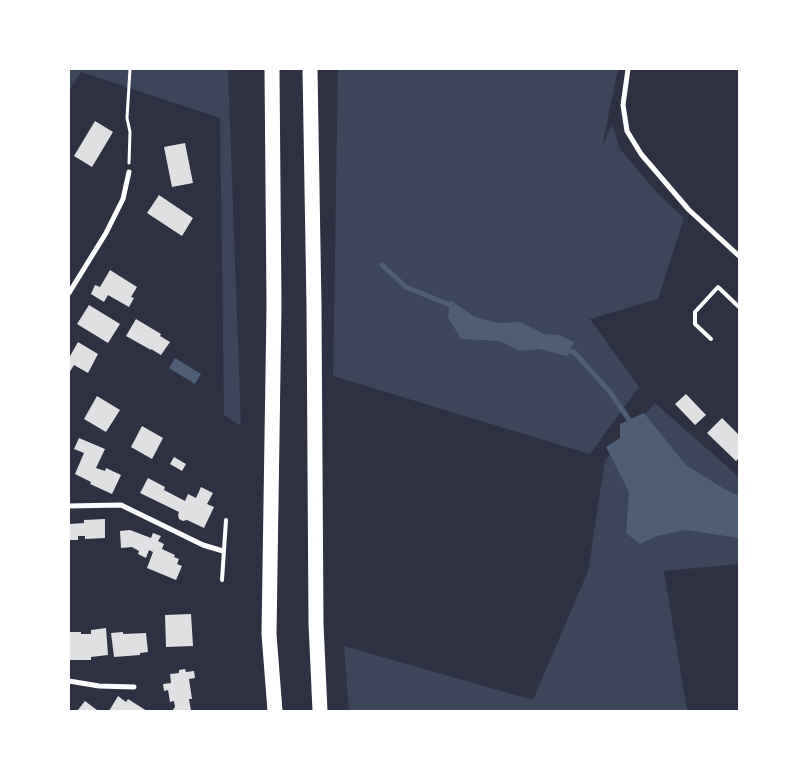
<!DOCTYPE html>
<html>
<head>
<meta charset="utf-8">
<style>
	body { margin:0 }
	#map { position:relative; width:808px; height:780px; overflow:hidden; background:#2d3142; font-family:Quicksand,sans-serif }
	canvas { display:block }
	.frame { position:absolute; inset:0; border:70px solid #fff; pointer-events:none }
</style>
</head>
<body>
<div id="map">
<canvas width="808" height="780"></canvas>
<div class="frame"></div>
</div>
<script>
const ctx = document.querySelector('canvas').getContext('2d');
ctx.lineJoin = 'round';
function paint(path, color) {
  ctx.fillStyle = color;
  ctx.fill(path, 'evenodd');
}
function poly(rows) {
  const path = new Path2D();
  for (const r of rows) {
    path.moveTo(r[0], r[1]);
    for (let i = 2; i < r.length; i += 2) path.lineTo(r[i], r[i + 1]);
  }
  return path;
}
function stroke(path, color, width, dash) {
  ctx.strokeStyle = color;
  ctx.lineWidth = width;
  ctx.lineCap = dash ? 'butt' : 'round';
  ctx.setLineDash(dash || []);
  ctx.stroke(path);
}
paint(poly([
	[69,69,228,69,241,426,224,415,220,118,81,72,69,91],
	[338,69,618,69,602,147,612,124,620,149,659,195,684,218,658,299,590,319,639,387,590,454,333,376],
	[655,403,739,477,739,564,664,571,687,711,349,711,344,646,533,700,588,571,605,460]
]), '#3c4559');
paint(poly([
	[450,300,475,317,499,323,521,322,544,334,559,335,574,342,567,356,539,349,519,351,500,341,461,339,448,317],
	[175,358,201,374,195,384,169,368],
	[644,413,686,465,723,488,739,496,739,538,685,530,657,536,640,544,626,533,629,492,606,447,620,438,620,424]
]), '#4f5d75');
stroke(poly([
	[382,265,406,287,455,307],
	[565,350,574,352,610,392,632,424]
]), '#4f5d75', 5);
paint(poly([
	[95,121,113,132,92,167,74,156],
	[185,143,193,183,172,187,164,147],
	[159,195,193,218,182,236,147,213],
	[110,270,137,287,131,297,134,298,129,307,108,295,104,302,91,294,95,285,100,287],
	[89,305,120,324,108,343,77,324],
	[136,319,161,334,160,336,170,342,161,355,151,349,151,350,126,336],
	[78,342,98,354,88,373,74,365,69,373,69,358],
	[686,394,706,415,695,425,675,404],
	[97,396,120,410,106,432,84,419],
	[722,418,739,435,739,458,736,461,707,433],
	[142,426,163,438,152,459,131,447],
	[79,438,105,449,96,468,105,471,106,468,121,475,112,494,90,484,91,482,75,474,84,453,74,449],
	[174,457,186,464,182,471,170,464],
	[148,478,165,487,164,490,185,501,188,494,196,498,201,487,213,493,207,504,214,507,204,528,187,520,183,521,179,519,178,515,179,512,140,493],
	[105,519,105,538,85,539,85,536,78,536,78,540,69,540,69,524,84,523,84,520],
	[130,530,151,538,153,533,161,536,158,541,164,544,162,549,175,555,174,557,179,559,177,564,182,566,176,580,147,568,153,552,149,550,146,558,138,554,139,551,132,547,121,548,120,531],
	[191,614,193,646,166,647,165,615],
	[106,628,108,655,91,657,91,660,69,660,69,632,81,632,81,634,91,634,91,630],
	[123,632,123,634,146,633,148,652,140,653,140,655,114,657,111,633],
	[185,669,186,672,194,671,195,678,189,679,192,699,189,699,191,711,172,711,175,707,174,701,170,702,168,690,164,691,163,684,171,683,170,674,179,673,179,670],
	[118,696,126,702,128,699,147,711,109,711],
	[85,701,97,710,96,711,77,711]
]), '#e0e0e3');
stroke(poly([
	[129,163,130,132,127,118,130,69]
]), '#fff', 3);
stroke(poly([
	[711,339,695,324,695,312,718,287,739,307],
	[222,580,226,520]
]), '#fff', 4);
stroke(poly([
	[628,69,623,105,627,131,641,154,689,210,739,256],
	[69,293,106,233,123,199,129,172],
	[69,506,121,505,203,545,223,551],
	[69,681,99,686,134,687]
]), '#fff', 5);
stroke(poly([
	[272,69,274,306,269,634,275,711],
	[310,69,314,307,316,624,320,711]
]), '#fff', 15);
</script>
</body>
</html>
